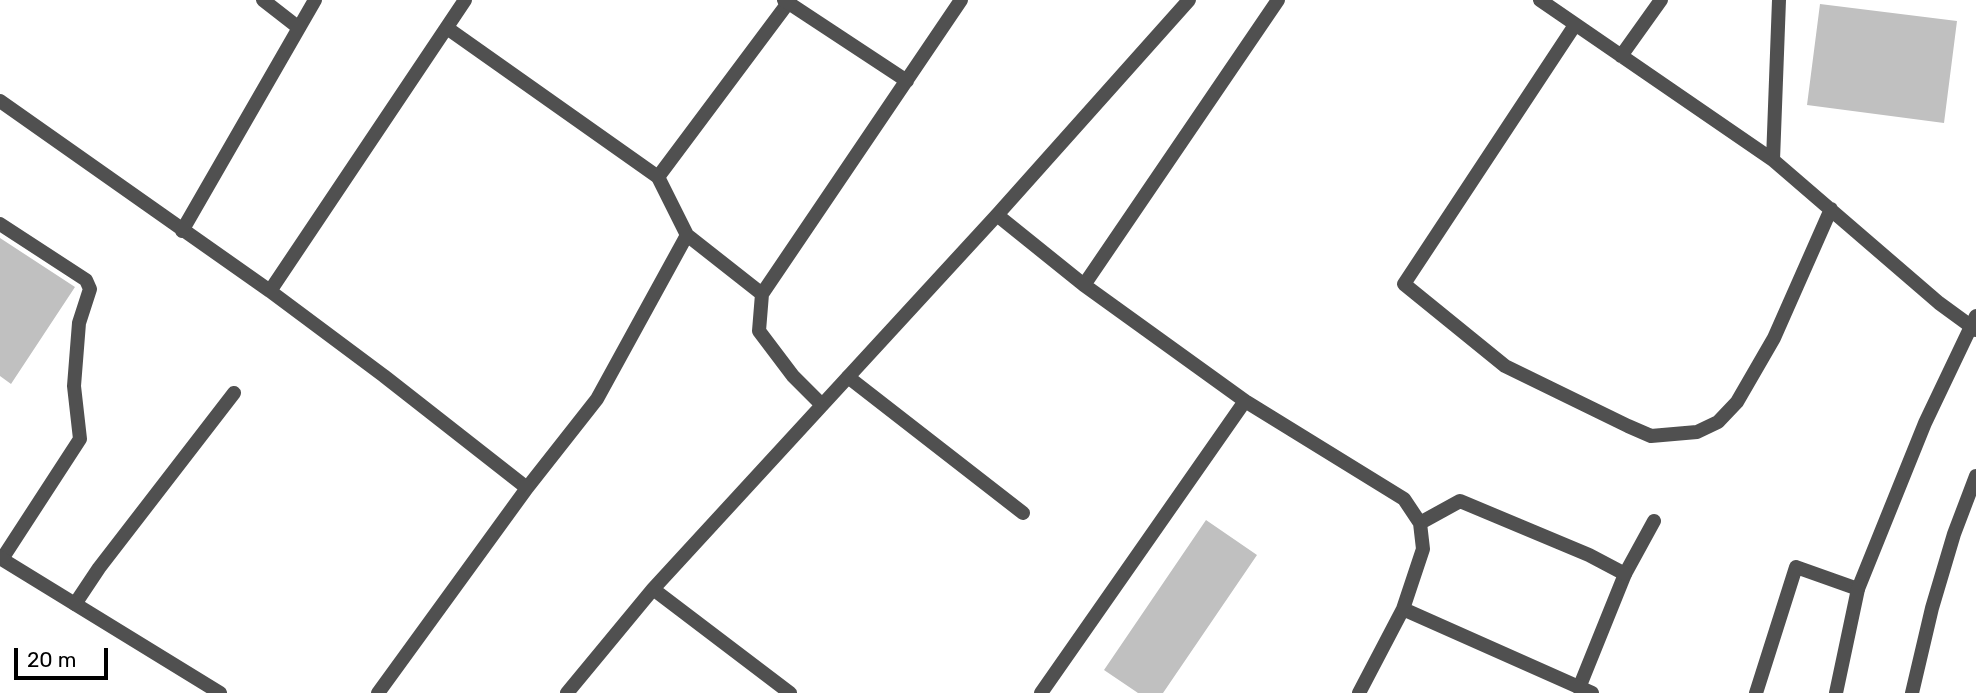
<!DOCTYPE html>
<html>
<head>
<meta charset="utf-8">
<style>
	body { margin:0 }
	#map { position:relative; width:1976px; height:693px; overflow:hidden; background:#fff; font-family:Rubik,sans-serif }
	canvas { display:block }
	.scale { position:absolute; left:14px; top:648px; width:94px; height:32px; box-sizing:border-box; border:4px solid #000; border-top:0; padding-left:9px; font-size:21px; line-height:24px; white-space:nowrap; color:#000; -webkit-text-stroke:5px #fff; paint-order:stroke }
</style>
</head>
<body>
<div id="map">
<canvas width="1976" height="693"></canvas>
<div class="scale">20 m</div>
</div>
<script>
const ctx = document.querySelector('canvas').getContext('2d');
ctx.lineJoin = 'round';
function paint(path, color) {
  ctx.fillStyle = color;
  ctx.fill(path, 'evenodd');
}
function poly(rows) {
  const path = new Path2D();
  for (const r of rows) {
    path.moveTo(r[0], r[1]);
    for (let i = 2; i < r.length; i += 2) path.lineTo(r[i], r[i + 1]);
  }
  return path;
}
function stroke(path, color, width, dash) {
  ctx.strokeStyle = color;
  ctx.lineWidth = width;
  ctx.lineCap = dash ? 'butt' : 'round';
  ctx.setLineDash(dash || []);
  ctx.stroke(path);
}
paint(poly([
	[1820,4,1957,21,1944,123,1807,105],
	[0,238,75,287,11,384,0,376],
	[1206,520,1257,555,1163,693,1138,693,1104,670]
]), '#c0c0c0');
stroke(poly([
	[658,177,788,3],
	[0,224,86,280,90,289,79,323,74,386,80,439,2,559],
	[848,377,1023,513],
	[75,604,99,568,234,393],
	[1579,688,1625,574,1654,521],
	[1756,693,1796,567,1858,589]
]), '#505050', 14);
stroke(poly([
	[263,0,299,28],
	[784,0,907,81],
	[1540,0,1773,160,1939,303,1976,330],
	[1575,25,1404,284,1505,366,1628,426,1651,436,1697,432,1718,422,1737,402,1774,338,1831,209],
	[447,28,658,177,687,235],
	[1621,56,1661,0],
	[0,101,270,291,384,376,527,488],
	[1773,160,1779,0],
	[997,215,1084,285,1245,401,1404,499,1420,523,1423,549,1403,609,1359,693],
	[182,231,315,0],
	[1084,285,1278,0],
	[270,291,465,0],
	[822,405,793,376,759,331,762,294,961,0],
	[1420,523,1460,501,1589,555,1625,574],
	[0,558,220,693],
	[653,589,790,693],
	[1403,609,1592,693],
	[378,693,527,488,597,399,687,235,762,294],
	[567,693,653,589,997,215,1189,0],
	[1041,693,1245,401]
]), '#505050', 14);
stroke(poly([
	[1836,693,1858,589,1925,423,1976,316],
	[1912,693,1932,608,1954,534,1976,476]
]), '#505050', 14);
</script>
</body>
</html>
